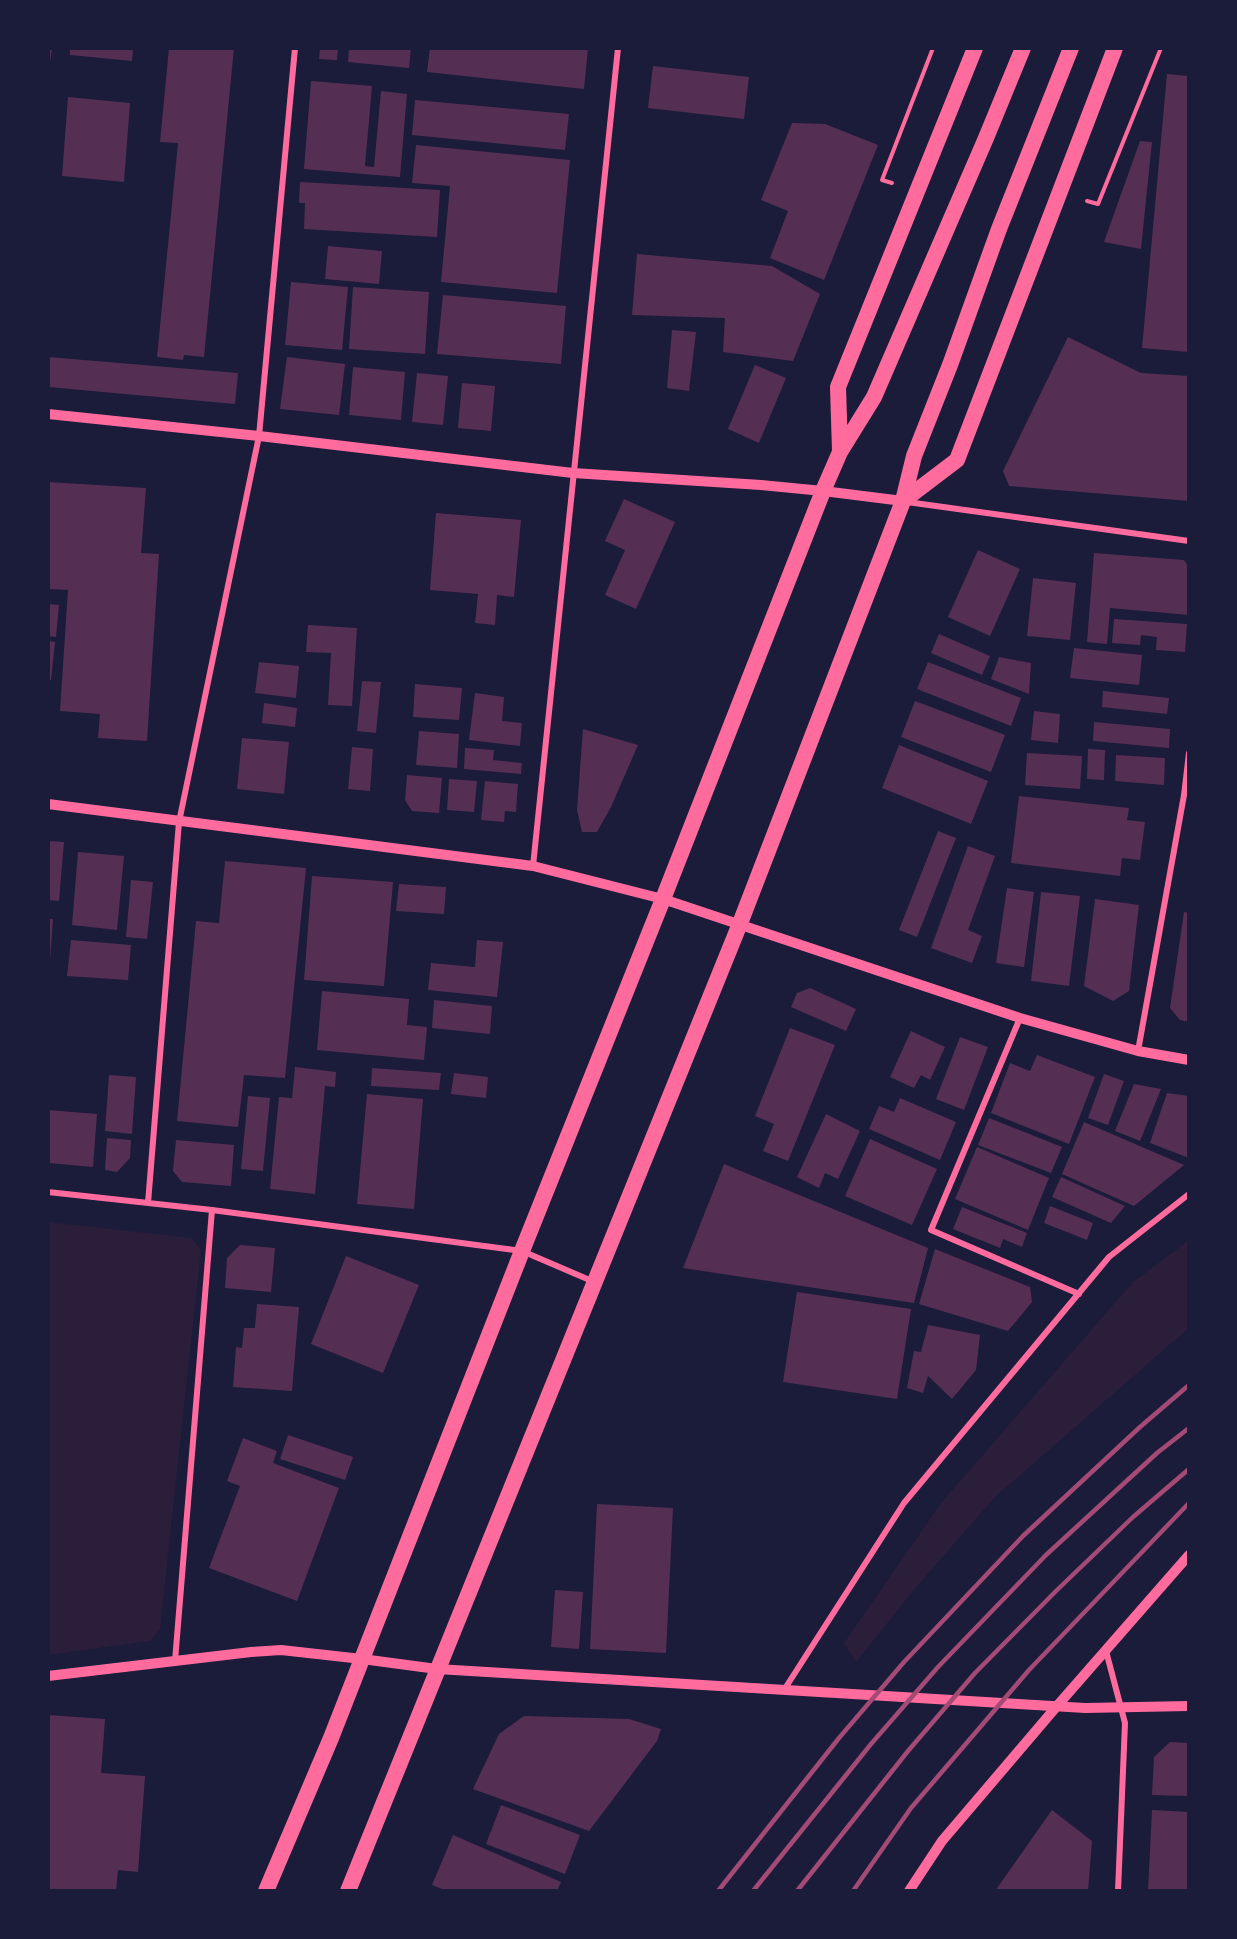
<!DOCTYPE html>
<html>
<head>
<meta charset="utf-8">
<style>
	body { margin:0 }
	#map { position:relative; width:1237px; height:1939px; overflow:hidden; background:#1b1b3a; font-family:"IBM Plex Serif",serif }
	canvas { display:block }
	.frame { position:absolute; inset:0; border:50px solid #1b1b3a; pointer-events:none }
</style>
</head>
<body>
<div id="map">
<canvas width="1237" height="1939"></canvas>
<div class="frame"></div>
</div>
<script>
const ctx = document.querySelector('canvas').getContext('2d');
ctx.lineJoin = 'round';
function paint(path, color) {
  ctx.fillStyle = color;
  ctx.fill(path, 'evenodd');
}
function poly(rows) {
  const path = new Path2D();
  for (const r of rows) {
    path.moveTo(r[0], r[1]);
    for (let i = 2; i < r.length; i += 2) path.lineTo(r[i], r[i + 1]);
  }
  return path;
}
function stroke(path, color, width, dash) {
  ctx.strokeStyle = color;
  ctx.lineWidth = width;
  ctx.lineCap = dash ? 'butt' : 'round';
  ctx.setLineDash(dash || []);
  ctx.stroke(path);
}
paint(poly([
	[48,1222,192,1238,201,1250,160,1629,150,1641,48,1655],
	[1189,1240,1189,1328,995,1497,912,1592,856,1662,844,1643,941,1503,1133,1282]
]), '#2a1e3b');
paint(poly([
	[48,48,52,48,49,70,48,69],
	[70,48,133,48,132,61,70,55],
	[169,48,234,48,204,357,184,355,183,360,157,357,178,143,160,142],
	[320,48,338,48,337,60,319,59],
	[349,48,411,48,409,68,348,62],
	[430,48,588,48,584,89,427,72],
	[653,66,749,77,744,119,648,108],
	[1167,74,1189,76,1189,352,1142,348],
	[311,81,372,86,365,166,374,167,381,91,407,94,400,177,304,169],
	[68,97,130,103,124,182,62,176],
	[415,100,569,114,565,150,412,135],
	[792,123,825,124,878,145,824,280,770,258,788,211,761,200],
	[1140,141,1152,142,1141,249,1104,242],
	[416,145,570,160,557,293,441,282,450,186,412,183],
	[300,182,440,190,437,237,304,229,305,203,299,203],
	[328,246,382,251,379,284,325,279],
	[637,254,772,266,820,294,793,361,723,352,725,318,632,315],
	[291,282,348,287,342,350,285,345],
	[353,287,429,292,425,354,349,349],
	[443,295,566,306,561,364,437,354],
	[672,330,696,332,689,391,667,388],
	[1068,337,1141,373,1189,376,1189,501,1009,486,1003,471],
	[48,357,238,373,235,404,48,387],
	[287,357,345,364,339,415,280,409],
	[755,365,786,378,759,443,728,429],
	[353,367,405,372,401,420,349,415],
	[417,373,448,376,443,425,412,422],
	[462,383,495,386,491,431,458,428],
	[48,482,146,488,141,553,159,554,147,741,98,738,100,714,60,711,68,590,48,589],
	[624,499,675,522,636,609,605,595,625,550,605,541],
	[436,513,521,520,514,597,497,595,495,625,475,623,478,594,430,590],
	[978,550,1020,569,990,636,948,617],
	[1094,553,1184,560,1189,567,1189,615,1110,608,1107,644,1087,642],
	[1033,578,1076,583,1070,640,1027,636],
	[48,604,59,605,56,637,48,636],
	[1114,619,1187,624,1185,652,1156,650,1157,637,1141,635,1140,645,1112,643],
	[308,625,357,628,352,706,328,705,331,653,306,652],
	[939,634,990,656,982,675,931,653],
	[48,641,55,642,51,680,48,680],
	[1074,648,1142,655,1139,685,1070,678],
	[999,657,1031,663,1029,694,991,679],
	[259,662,299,666,296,698,255,693],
	[928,662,1021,698,1011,726,917,689],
	[362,681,381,682,376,733,357,731],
	[415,684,462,688,459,720,413,717],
	[1103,691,1169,698,1167,714,1102,707],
	[475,693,504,697,502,721,522,723,520,746,469,740],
	[915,701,1005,735,991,772,901,737],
	[264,703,297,708,295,727,262,723],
	[1034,711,1060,714,1058,743,1031,740],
	[1094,722,1170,729,1169,748,1093,741],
	[583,729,638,745,611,807,597,832,582,832,577,810],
	[419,731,459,734,457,768,416,765],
	[242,738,289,742,284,794,237,789],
	[899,745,988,781,971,824,882,788],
	[352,747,373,749,370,791,348,789],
	[465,748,494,750,493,760,522,763,521,774,464,769],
	[1088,749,1105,750,1104,780,1087,779],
	[1027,753,1082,756,1080,789,1025,785],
	[1116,755,1165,758,1164,785,1115,781],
	[407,775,442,778,439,813,412,811,405,800],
	[449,779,477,781,474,812,447,810],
	[485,781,518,784,516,812,505,811,504,822,481,820],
	[1019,796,1129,808,1127,820,1145,822,1140,860,1122,858,1120,876,1011,863],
	[938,831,956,838,917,937,899,930],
	[48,841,64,842,59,901,48,900],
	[968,846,995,856,968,930,982,936,972,963,931,948],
	[78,852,124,856,117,930,72,925],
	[225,861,306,868,285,1078,244,1075,238,1127,177,1121,196,921,219,923],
	[312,876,393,882,384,986,304,980],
	[131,880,153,882,147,939,126,937],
	[399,884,446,887,444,914,396,911],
	[1007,888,1034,892,1024,967,996,963],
	[1041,892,1080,896,1069,986,1031,981],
	[1095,899,1139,905,1129,991,1113,1001,1084,986],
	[1184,912,1189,913,1189,1022,1180,1020,1170,1008],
	[48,919,53,919,50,960,48,960],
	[71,940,131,945,128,980,67,976],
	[477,940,503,942,497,997,428,990,431,963,475,967],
	[810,988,856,1009,846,1031,791,1007,797,993],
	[322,991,409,999,407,1025,427,1027,424,1060,317,1050],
	[434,1000,492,1006,490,1034,432,1028],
	[790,1028,835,1045,788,1161,763,1151,774,1124,755,1116],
	[911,1031,945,1047,930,1080,921,1075,914,1088,890,1077],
	[960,1037,988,1047,964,1110,936,1099],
	[1037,1055,1095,1077,1069,1144,991,1113,1010,1063,1030,1071],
	[295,1067,336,1072,335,1087,325,1086,315,1194,270,1189,279,1097,292,1098],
	[372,1068,441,1073,439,1090,371,1086],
	[454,1073,488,1077,486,1098,451,1094],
	[1104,1074,1124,1081,1108,1125,1088,1118],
	[109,1075,136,1077,132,1134,105,1131],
	[1134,1084,1161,1089,1140,1141,1115,1131],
	[1167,1093,1189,1096,1189,1158,1150,1143],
	[367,1094,423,1099,414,1209,357,1204],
	[248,1096,270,1098,263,1171,241,1169],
	[900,1098,956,1122,940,1160,869,1129,879,1106,894,1112],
	[48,1110,97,1114,93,1167,48,1163],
	[826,1114,860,1131,838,1179,825,1173,819,1188,797,1177],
	[989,1118,1062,1147,1051,1173,978,1145],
	[1084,1122,1184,1165,1134,1206,1062,1174],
	[107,1138,131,1140,130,1158,117,1172,105,1170],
	[870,1139,937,1169,912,1225,845,1196],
	[176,1140,234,1145,231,1186,182,1182,173,1171],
	[977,1147,1049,1178,1028,1230,955,1199],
	[724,1164,928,1248,914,1303,683,1268],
	[1061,1177,1125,1206,1111,1223,1052,1197],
	[1050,1206,1093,1223,1087,1240,1044,1223],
	[962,1207,1027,1233,1022,1247,1003,1239,1000,1248,953,1229],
	[240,1245,275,1248,271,1292,225,1288,227,1258],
	[935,1249,1030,1287,1032,1302,1008,1331,919,1304],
	[346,1256,419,1285,383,1373,311,1344],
	[797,1292,911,1309,897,1399,783,1382],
	[257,1304,299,1307,292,1391,233,1387,236,1347,242,1348,244,1328,255,1328],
	[928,1325,980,1335,976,1370,952,1399,928,1376,923,1393,907,1388,914,1351,921,1352],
	[288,1435,353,1457,345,1480,280,1459],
	[243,1438,277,1451,273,1463,339,1488,297,1601,209,1568,240,1486,227,1481],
	[597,1504,673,1508,666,1653,590,1649],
	[555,1590,583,1592,579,1649,551,1647],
	[48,1715,105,1719,101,1773,145,1776,138,1872,118,1870,116,1891,48,1891],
	[524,1716,629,1719,661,1729,657,1741,589,1831,473,1789,499,1734],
	[1170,1742,1189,1743,1189,1796,1152,1795,1154,1757],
	[501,1805,580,1835,565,1874,486,1844],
	[1052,1810,1092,1841,1088,1891,995,1891],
	[1152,1810,1189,1812,1189,1891,1148,1891],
	[453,1835,561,1882,557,1891,447,1891,432,1885]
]), '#542f53');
stroke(poly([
	[892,183,882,180,933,48],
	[1087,201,1098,204,1161,48]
]), '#ff6b9d', 4);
stroke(poly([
	[907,502,1189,541],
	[533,866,618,48],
	[1020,1018,931,1230,1079,1294],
	[1138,1051,1184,795,1189,753],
	[48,1192,212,1210,522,1251,592,1281],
	[148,1203,179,822,259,436,295,48],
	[1106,1651,1125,1723,1118,1891],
	[175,1661,212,1210],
	[784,1690,904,1503,1109,1257,1189,1194]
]), '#ff6b9d', 6);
stroke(poly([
	[48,414,259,436,573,473,761,485,823,491,903,501],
	[48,804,533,866,663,899,1020,1018,1138,1051,1189,1060],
	[48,1676,251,1652,281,1650,362,1659,437,1669,1085,1708,1189,1706],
	[909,1891,942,1841,1057,1706,1189,1555]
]), '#ff6b9d', 10);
stroke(poly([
	[840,451,838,387,975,48],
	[903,501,957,460,1115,48],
	[266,1891,331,1738,522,1251,663,899,823,491,840,452,874,397,986,138,1023,48],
	[348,1891,739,926,903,501,914,456,950,365,999,229,1071,48]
]), '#ff6b9d', 16);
stroke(poly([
	[718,1891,839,1738,904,1662,1023,1536,1140,1427,1189,1385],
	[753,1891,871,1744,938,1667,1046,1555,1157,1453,1189,1428],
	[797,1891,908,1751,975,1673,1056,1591,1133,1517,1189,1469],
	[853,1891,911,1808,1029,1670,1189,1503]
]), '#a44b75', 4.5);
</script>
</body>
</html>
